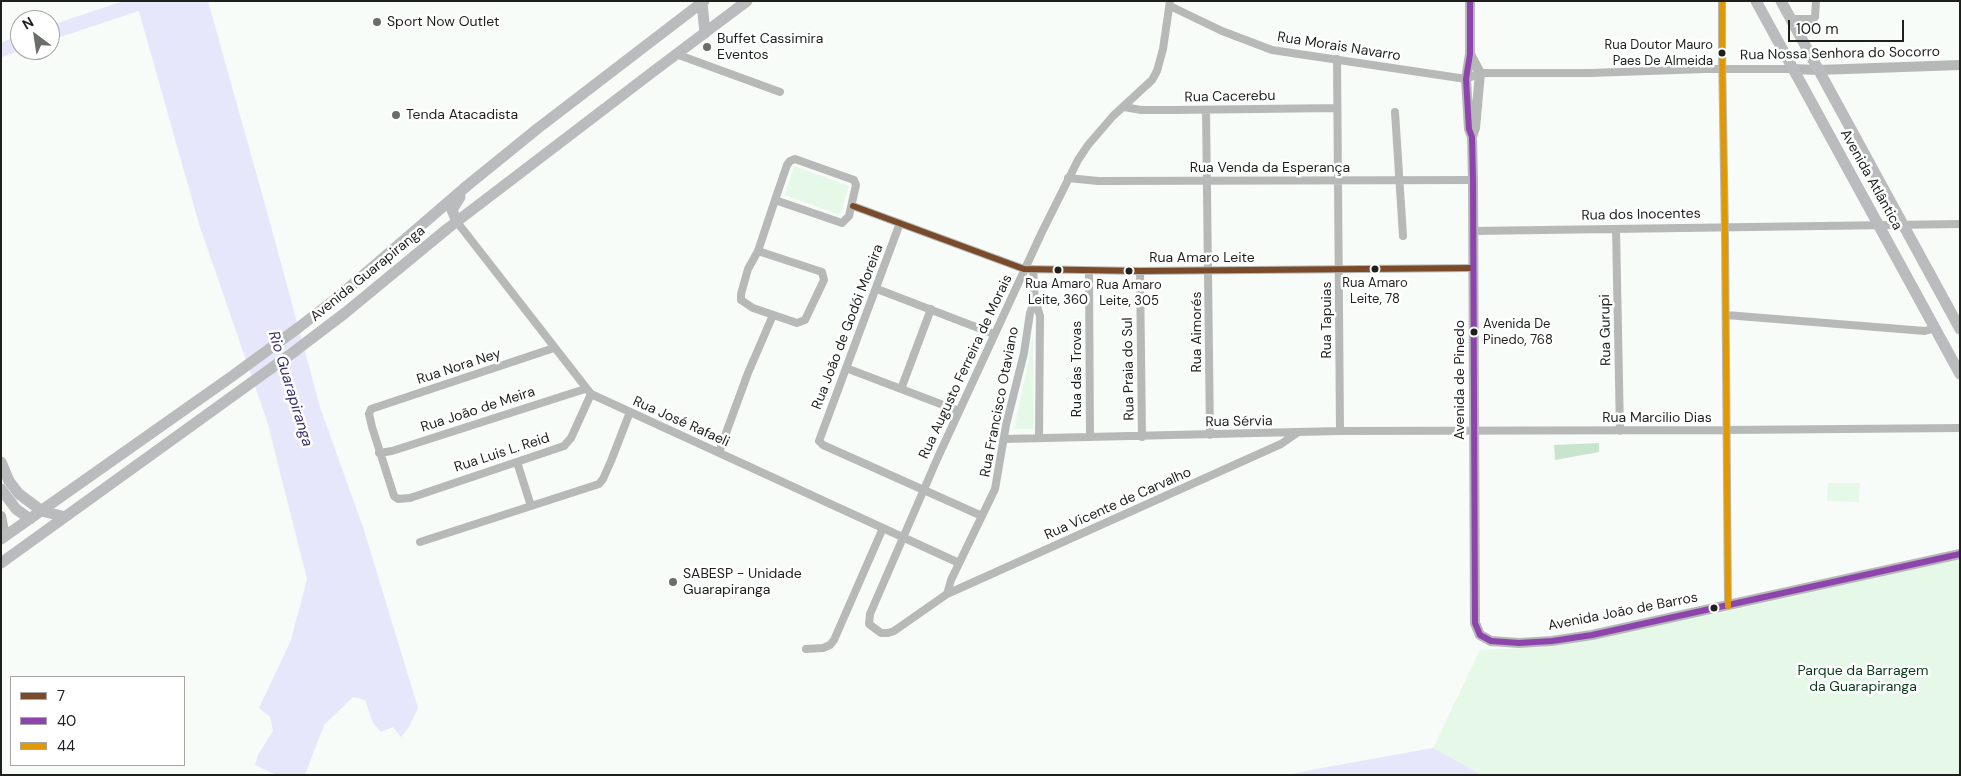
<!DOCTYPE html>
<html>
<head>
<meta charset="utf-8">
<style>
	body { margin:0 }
	#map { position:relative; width:1961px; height:776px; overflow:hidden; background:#f7fcf8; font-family:"DM Sans",sans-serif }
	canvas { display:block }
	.frame { position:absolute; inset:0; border:2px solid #1e201e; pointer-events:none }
	.legend { position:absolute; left:10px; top:676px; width:175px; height:90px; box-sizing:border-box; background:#fff; border:1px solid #a5a6a5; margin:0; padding:6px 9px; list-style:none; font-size:15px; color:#1e201e }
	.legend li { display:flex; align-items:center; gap:10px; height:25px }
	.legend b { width:25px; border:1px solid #a5a6a5 }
	.north { position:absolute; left:10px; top:10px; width:50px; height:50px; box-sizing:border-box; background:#fff; border:1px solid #a5a6a5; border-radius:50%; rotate:329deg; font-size:14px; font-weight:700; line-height:20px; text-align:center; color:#1e201e }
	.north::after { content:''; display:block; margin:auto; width:18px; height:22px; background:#6a6d6a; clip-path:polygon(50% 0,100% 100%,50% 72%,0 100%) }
	.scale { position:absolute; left:1788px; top:20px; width:116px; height:22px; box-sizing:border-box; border:2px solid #1e201e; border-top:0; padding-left:6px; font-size:15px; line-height:18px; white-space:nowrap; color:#1e201e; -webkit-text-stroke:4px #fff; paint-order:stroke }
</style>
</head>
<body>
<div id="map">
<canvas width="1961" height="776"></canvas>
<div class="frame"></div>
<ul class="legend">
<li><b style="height:6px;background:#7a4b2a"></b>7</li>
<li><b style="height:6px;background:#8e44ad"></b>40</li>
<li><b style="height:6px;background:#e19903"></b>44</li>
</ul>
<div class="north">N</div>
<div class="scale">100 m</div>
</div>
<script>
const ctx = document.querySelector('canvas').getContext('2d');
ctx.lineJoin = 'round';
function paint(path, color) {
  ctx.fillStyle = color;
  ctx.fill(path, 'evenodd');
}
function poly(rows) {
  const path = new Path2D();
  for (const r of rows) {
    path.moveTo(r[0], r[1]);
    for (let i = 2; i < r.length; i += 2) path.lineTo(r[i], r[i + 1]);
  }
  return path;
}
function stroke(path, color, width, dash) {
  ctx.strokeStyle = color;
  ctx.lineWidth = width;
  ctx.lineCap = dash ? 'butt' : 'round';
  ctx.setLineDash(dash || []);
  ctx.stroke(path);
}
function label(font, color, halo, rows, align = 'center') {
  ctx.font = font + ' "DM Sans",sans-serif';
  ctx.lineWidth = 5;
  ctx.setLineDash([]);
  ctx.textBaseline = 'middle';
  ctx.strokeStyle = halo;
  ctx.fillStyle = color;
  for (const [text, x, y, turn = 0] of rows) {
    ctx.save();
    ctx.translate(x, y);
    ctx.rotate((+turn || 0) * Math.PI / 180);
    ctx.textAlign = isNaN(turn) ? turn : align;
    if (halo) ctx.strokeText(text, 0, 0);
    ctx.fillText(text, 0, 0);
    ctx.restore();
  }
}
paint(poly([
	[794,166,849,186,840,215,785,195],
	[1033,333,1034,429,1014,429,1028,364],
	[1828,483,1860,483,1859,502,1827,501],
	[1960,559,1960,775,1430,775,1392,756,1433,748,1480,650,1550,647,1720,613]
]), '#e6f8e8');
paint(poly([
	[1599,443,1599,452,1555,460,1554,445]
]), '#c8e4cc');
paint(poly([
	[136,1,208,1,266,208,320,407,364,530,418,708,409,727,401,737,393,727,381,732,373,723,365,700,353,697,324,725,305,775,277,775,255,765,258,755,273,731,270,717,259,708,291,640,307,579,267,421,199,224],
	[1433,748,1482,775,1288,775,1316,769]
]), '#e7e7fc');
stroke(poly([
	[50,33,146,1],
	[1,50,20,43]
]), '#e7e7fc', 14);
stroke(poly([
	[1722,1,1722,52,1725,236,1728,606],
	[1170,6,1222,31,1272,50,1466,79,1480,73,1590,73,1706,69,1793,69],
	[1791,19,1813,19,1815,17,1816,1],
	[676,54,780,92],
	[1337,59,1340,431],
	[1124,107,1141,110,1175,110,1337,108],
	[1206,110,1210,435],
	[1395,112,1403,236],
	[1068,178,1098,181,1473,180],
	[853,206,1024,269,1140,271,1473,268],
	[457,222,591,394,959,563],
	[900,223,819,441,823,445,982,516],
	[1616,229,1620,431],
	[1473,231,1960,224],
	[758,251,822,272,824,280,805,320,797,323,753,308,741,300,741,294,748,269,758,251,775,200,787,165,790,161,795,159,854,180,856,185,849,216,842,223,775,200],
	[1033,269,1035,300,1030,313,1024,353,1006,425,995,489,951,580,947,594,894,631,888,633,881,633,869,624,870,614,938,457,1042,232,1078,160,1088,145,1113,116,1152,80,1157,71,1163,49,1170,1],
	[1089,271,1090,437],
	[1140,271,1142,437],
	[877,289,994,334],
	[1035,300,1040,316,1039,438],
	[1726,315,1925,331,1935,328],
	[554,348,371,409,369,414,372,427,394,496,398,499,410,498,564,446,571,438,591,394],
	[846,368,959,411],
	[901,389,931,309],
	[1004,439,1340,431,1727,430,1960,428],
	[719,452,748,373,773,315],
	[379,453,392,451,585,389],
	[517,462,531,506],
	[420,542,599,484,603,479,611,461,630,412],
	[947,594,1281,444,1297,433],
	[806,649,823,648,830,645,834,640,883,528]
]), '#b7b9b8', 8);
stroke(poly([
	[1470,1,1470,54,1466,79,1469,129,1472,137,1473,180,1475,623,1480,635,1491,641,1519,643,1552,641,1592,635,1960,554],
	[1470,54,1480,73,1475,128,1472,137],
	[1793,69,1818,70,1960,65],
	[1,516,5,536]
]), '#b6b8b7', 10);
stroke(poly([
	[1756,1,1960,374],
	[1781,1,1960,329],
	[702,3,705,33],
	[457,222,452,210,460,197],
	[1,462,9,481,19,494,42,511,65,517],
	[1,489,16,509,30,519],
	[1,539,231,377,298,328,338,297,468,185,537,129,704,1],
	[1,563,291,354,345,313,447,229,650,74,747,1]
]), '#babbbc', 11);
stroke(poly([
	[853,206,1024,269,1140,271,1473,268]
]), '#7a4b2a', 6);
stroke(poly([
	[1470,1,1470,54,1466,79,1469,129,1472,137,1473,180,1475,623,1480,635,1491,641,1519,643,1552,641,1592,635,1960,554]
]), '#8e44ad', 6);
stroke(poly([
	[1722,1,1722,52,1725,236,1728,606]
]), '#e19903', 6);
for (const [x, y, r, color] of [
	[377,22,5,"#6a6d6a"],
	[707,47,5,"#6a6d6a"],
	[1722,53,4.5,"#1e201e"],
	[396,115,5,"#6a6d6a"],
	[1375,269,4.5,"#1e201e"],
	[1058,270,4.5,"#1e201e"],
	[1129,271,4.5,"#1e201e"],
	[1474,332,4.5,"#1e201e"],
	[673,582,5,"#6a6d6a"],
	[1714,608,4.5,"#1e201e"]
]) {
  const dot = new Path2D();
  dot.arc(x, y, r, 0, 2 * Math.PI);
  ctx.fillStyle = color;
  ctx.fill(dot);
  stroke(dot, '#fff', 2);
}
label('13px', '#1e201e', '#fff', [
	["Rua Doutor Mauro",1713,46,"right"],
	["Paes De Almeida",1713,62,"right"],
	["Rua Amaro",1375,284],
	["Leite, 78",1375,300],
	["Rua Amaro",1058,285],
	["Leite, 360",1058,301],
	["Rua Amaro",1129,286],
	["Leite, 305",1129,302],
	["Avenida De",1483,325,"left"],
	["Pinedo, 768",1483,341,"left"]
]);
label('14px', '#1e201e', '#fff', [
	["Sport Now Outlet",387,22],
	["Buffet Cassimira",717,39],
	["Eventos",717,55],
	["Tenda Atacadista",406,115],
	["SABESP - Unidade",683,574],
	["Guarapiranga",683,590]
], 'left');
label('14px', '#1e201e', '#fff', [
	["Rua Morais Navarro",1339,47,9],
	["Rua Nossa Senhora do Socorro",1840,54,-1],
	["Rua Cacerebu",1230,97,-1],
	["Rua Venda da Esperança",1270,168],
	["Avenida Atlântica",1871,180,61],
	["Rua dos Inocentes",1641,215,-1],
	["Rua Amaro Leite",1202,258],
	["Avenida Guarapiranga",368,274,-39],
	["Rua Tapuias",1327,320,-90],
	["Rua João de Godói Moreira",848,327,-69],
	["Rua Gurupi",1606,330,-91],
	["Rua Aimorés",1197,332,-90],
	["Rua Nora Ney",459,367,-18],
	["Rua Augusto Ferreira de Morais",966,367,-65],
	["Rua das Trovas",1077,369,-90],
	["Rua Praia do Sul",1129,369,-91],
	["Avenida de Pinedo",1460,380,-90],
	["Rua Francisco Otaviano",1000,402,-79],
	["Rua João de Meira",478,410,-18],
	["Rua Marcilio Dias",1657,418],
	["Rua José Rafaeli",681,422,24],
	["Rua Sérvia",1239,422,-1],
	["Rua Luis L. Reid",502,453,-18],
	["Rua Vicente de Carvalho",1118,504,-24],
	["Avenida João de Barros",1623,612,-11]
]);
label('14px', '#073b16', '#fff', [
	["Parque da Barragem",1863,671],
	["da Guarapiranga",1863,687]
]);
label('italic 15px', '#382d6a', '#fff', [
	["Rio Guarapiranga",290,389,73]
]);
</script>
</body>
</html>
